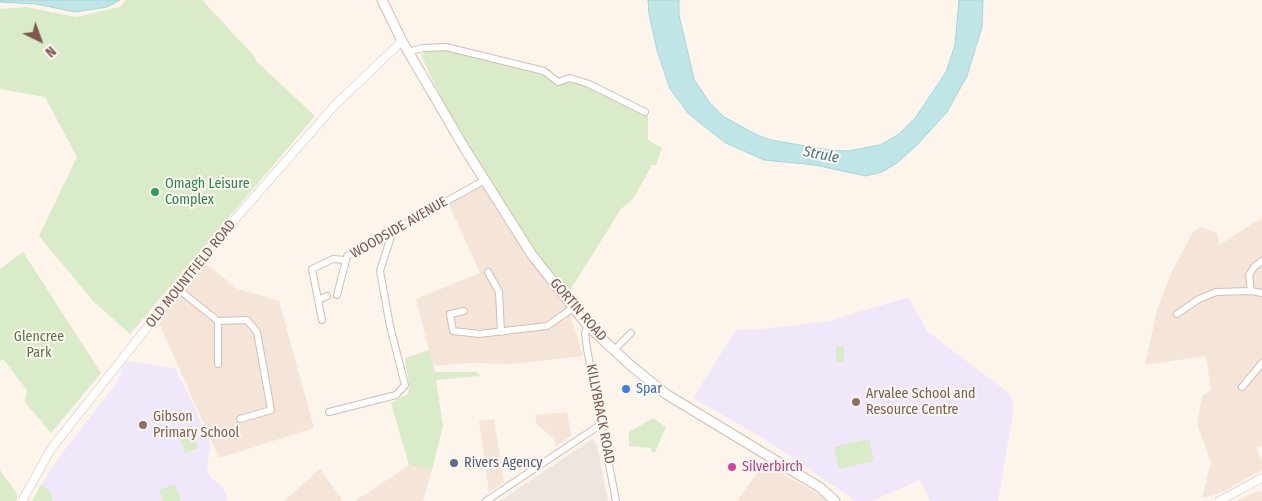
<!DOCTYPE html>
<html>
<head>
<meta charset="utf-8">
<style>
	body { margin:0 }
	#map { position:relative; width:1262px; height:501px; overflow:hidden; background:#fdf4eb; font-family:"Fira Sans Condensed",sans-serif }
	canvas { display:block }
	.north { position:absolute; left:15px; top:15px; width:50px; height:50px; -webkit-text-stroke:4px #fff8f2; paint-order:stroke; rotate:138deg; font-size:14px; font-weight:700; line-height:20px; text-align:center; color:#79584d }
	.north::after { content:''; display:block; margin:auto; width:18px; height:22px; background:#79584d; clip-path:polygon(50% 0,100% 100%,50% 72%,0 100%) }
</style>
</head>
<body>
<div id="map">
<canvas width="1262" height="501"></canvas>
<div class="north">N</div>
</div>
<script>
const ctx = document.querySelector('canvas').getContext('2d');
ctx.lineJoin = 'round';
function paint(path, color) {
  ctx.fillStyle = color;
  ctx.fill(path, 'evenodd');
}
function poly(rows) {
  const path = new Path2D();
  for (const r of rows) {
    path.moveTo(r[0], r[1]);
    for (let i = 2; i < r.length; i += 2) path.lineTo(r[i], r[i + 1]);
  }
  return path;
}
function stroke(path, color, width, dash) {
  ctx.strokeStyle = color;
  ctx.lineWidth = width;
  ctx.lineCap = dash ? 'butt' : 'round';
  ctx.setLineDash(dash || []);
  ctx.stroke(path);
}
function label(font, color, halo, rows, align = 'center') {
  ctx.font = font + ' "Fira Sans Condensed",sans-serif';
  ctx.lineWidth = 4;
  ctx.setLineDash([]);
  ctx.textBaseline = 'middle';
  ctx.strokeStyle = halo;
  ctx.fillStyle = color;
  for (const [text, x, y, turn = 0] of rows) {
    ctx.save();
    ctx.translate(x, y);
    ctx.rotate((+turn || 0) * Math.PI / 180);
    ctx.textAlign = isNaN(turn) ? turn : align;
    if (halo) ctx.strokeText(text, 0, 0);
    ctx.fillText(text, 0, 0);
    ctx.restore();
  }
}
paint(poly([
	[485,180,565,298,583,356,512,364,471,363,433,366,416,299,480,273,447,200],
	[1262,218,1262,445,1256,448,1262,461,1262,470,1223,492,1202,498,1211,462,1197,424,1202,396,1211,390,1206,356,1145,365,1157,310,1172,271,1193,232,1201,227,1217,233,1219,245],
	[201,260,238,289,279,301,314,428,219,458,158,321,154,320],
	[567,412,571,436,556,446,554,438,537,425,535,415],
	[494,419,504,482,489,492,479,421],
	[764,463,822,496,827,501,737,501],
	[409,465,432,470,423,501,355,501],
	[320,469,343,501,284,501],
	[1258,491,1262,492,1262,501,1236,501]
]), '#f5e5d9');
paint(poly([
	[592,439,597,445,608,501,500,501]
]), '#ece5e0');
paint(poly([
	[909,297,927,331,1010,394,1014,406,998,501,930,501,920,480,872,501,856,501,766,440,693,398,736,330,763,329,829,321],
	[125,361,175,368,194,406,210,444,207,469,210,477,223,487,228,501,53,501,50,491,41,485,60,456,118,381]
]), '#f1e7fa');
paint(poly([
	[126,0,202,0,254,56,257,62,315,116,130,334,94,302,39,236,77,157,45,97,0,89,0,9,26,7,76,17,120,7],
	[426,51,448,51,544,75,559,85,571,80,648,116,648,140,662,148,656,165,652,165,633,199,621,209,565,298,465,149,421,55],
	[23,252,101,373,51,433,25,402,27,390,3,359,0,361,0,269],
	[836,346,844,346,844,362,836,362],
	[429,350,435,372,477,372,480,376,436,380,443,426,432,470,409,465,391,403,408,394,409,385,405,358],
	[653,418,666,427,655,452,652,452,651,448,629,446,629,432],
	[191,425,198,448,185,453,177,430],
	[869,439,874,461,839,469,834,447],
	[0,470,18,495,16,501,0,501],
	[175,484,181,501,163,501,159,490],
	[41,485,50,491,53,501,32,501]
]), '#daebc9');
const water = poly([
	[0,0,120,0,107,7,75,12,36,4,0,2,0,0],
	[648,0,679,0,679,15,694,79,709,102,724,117,757,135,771,140,829,150,848,151,880,145,899,134,916,117,946,72,955,45,959,0,983,0,983,2,982,27,974,53,967,76,947,112,917,145,897,163,882,172,866,176,815,165,764,160,726,143,705,127,688,113,670,89,657,50,649,14,648,0]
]);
paint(water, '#bfe5e7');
stroke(water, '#a5d6d9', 1);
const minor = poly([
	[408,52,423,48,446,47,544,71,558,82,570,78,589,84,645,112],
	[488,272,499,292,501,332],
	[178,289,218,321,218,364],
	[1251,291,1249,275,1254,267,1262,261],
	[337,295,347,256,485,180],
	[318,300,327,296],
	[464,311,450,314,453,331,479,334,547,326,573,308],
	[1177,314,1199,299,1216,292,1251,291,1262,293],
	[322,320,312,269,333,259,345,260],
	[218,321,247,320,257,332,271,410,240,419],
	[588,326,585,333,587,349,616,501],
	[614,350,631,333],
	[1242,387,1262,363],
	[329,412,396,395,405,385,390,326,380,271,393,230],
	[486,501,603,423]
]);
const tertiary = poly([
	[22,501,51,449,209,249,335,105,402,41],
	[1219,501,1262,478]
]);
const secondary = poly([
	[382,0,402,41,465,149,532,255,588,326,629,364,666,394,821,488,835,501]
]);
stroke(minor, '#d2bdb2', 8);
stroke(tertiary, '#d2bdb2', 9);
stroke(secondary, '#d5bdb0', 11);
stroke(minor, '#fff', 6);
stroke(tertiary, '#fff', 8);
stroke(secondary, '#fff', 9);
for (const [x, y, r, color] of [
	[155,192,5,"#2e9e5b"],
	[626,389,5,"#3f7fe0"],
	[856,402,5,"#8d6e63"],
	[143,425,5,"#8d6e63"],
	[454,463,5,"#5c6f8a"],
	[732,467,5,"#d1479c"]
]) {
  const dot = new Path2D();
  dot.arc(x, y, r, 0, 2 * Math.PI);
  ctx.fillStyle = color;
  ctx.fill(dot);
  stroke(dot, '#fff8f2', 2);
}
label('14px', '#27864d', '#fff8f2', [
	["Omagh Leisure",165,184],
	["Complex",165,200]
], 'left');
label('14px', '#79584d', '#fff8f2', [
	["WOODSIDE AVENUE",399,228,-30],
	["OLD MOUNTFIELD ROAD",191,274,-51],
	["GORTIN ROAD",578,310,49],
	["KILLYBRACK ROAD",600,414,79]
]);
label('14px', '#587841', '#fff8f2', [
	["Glencree",39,337],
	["Park",39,353]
]);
label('14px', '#366cbe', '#fff8f2', [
	["Spar",636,389]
], 'left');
label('14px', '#785e54', '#fff8f2', [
	["Arvalee School and",866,394],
	["Resource Centre",866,410],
	["Gibson",153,417],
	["Primary School",153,433]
], 'left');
label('14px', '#4e5e75', '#fff8f2', [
	["Rivers Agency",464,463]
], 'left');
label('14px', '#b23c85', '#fff8f2', [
	["Silverbirch",742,467]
], 'left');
label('italic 15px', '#40797d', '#fff8f2', [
	["Strule",821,155,11]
]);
</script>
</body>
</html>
